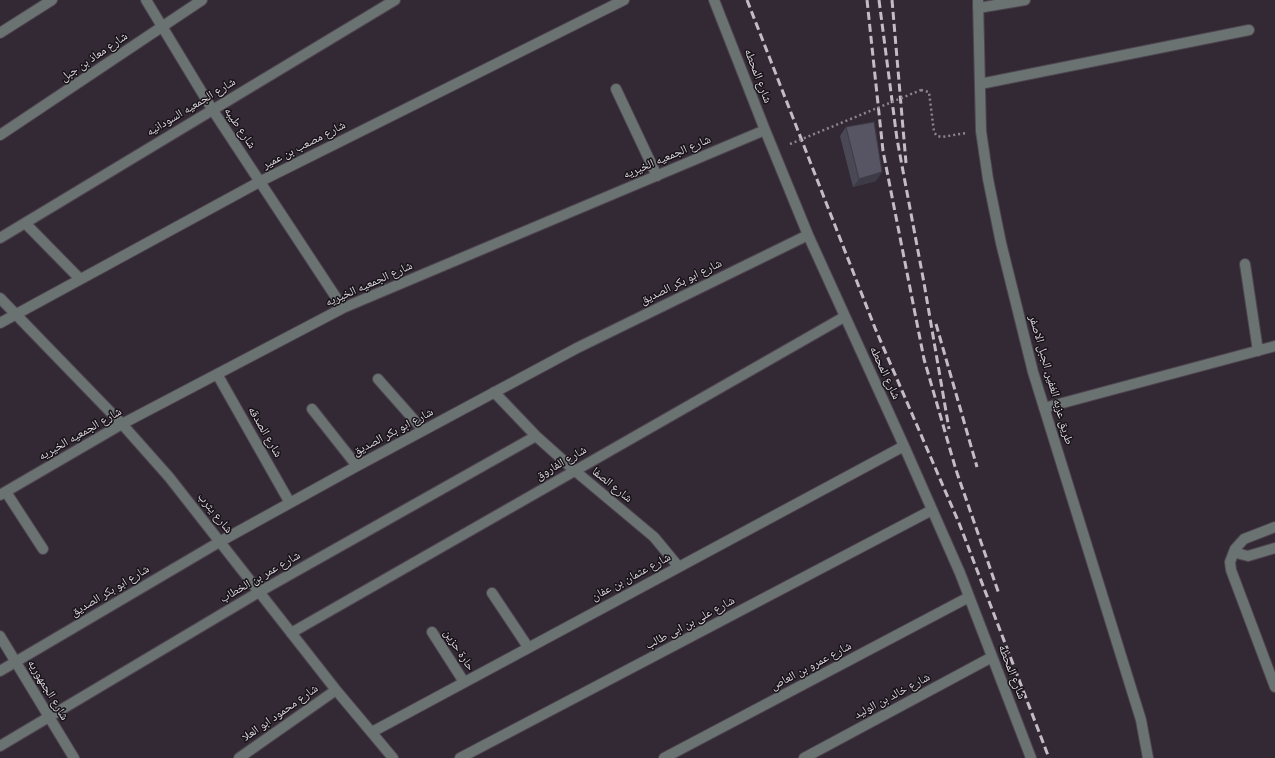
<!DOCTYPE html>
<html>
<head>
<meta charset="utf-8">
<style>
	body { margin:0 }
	canvas { display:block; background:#332935 }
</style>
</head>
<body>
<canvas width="1275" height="758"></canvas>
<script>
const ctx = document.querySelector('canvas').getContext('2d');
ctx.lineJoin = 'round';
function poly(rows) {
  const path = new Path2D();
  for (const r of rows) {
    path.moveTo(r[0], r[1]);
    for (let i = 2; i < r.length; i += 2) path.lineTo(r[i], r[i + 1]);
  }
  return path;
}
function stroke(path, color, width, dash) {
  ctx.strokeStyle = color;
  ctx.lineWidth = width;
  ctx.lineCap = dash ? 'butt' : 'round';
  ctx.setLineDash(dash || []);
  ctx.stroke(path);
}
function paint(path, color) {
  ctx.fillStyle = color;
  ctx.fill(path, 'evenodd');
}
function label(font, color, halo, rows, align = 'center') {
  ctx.font = font + ' Karla,"Noto Naskh Arabic",sans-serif';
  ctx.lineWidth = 3;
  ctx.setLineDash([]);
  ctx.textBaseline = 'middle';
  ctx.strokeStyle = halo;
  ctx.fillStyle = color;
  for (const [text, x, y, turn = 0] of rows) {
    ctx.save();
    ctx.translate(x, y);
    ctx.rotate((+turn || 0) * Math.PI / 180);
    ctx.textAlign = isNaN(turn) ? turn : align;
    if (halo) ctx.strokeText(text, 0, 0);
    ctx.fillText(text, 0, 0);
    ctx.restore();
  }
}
const minor = poly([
	[146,0,212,109,343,308],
	[714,0,765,130,808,235,904,446,960,573,1031,758],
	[978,0,981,131,988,179,1001,243,1033,372,1141,720,1148,758],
	[978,8,1025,0],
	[0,33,52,0],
	[980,84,1249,30],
	[616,89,657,176],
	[0,135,202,0],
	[25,223,80,279],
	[0,238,395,0],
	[1245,264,1258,351],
	[0,298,122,424,169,477,336,690,393,758],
	[0,323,261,181,624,0],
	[217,374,290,503],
	[378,379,423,430],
	[494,392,536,436,574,470,654,537,678,566],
	[1044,408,1275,346],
	[312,409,357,466],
	[6,492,43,549],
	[0,495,122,424,343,308,765,130],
	[1275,527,1244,539,1235,549,1230,562,1231,570,1275,687],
	[1235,549,1240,554,1248,556,1275,548],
	[492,593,528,647],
	[432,632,464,682],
	[291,633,844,317],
	[0,636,74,758],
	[0,671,221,541,357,466,577,348,808,235],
	[372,732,904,446],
	[0,746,259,592,536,436],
	[239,758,336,690],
	[460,758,932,510],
	[664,758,969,597],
	[804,758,992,657]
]);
stroke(minor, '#4e4550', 12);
stroke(poly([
	[921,90,929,92,934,132,937,136,942,137,966,133]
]), '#8d848e', 2.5, [2, 3]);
stroke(minor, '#6a7371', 10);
stroke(poly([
	[747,0,875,328,959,523,1049,758],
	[867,0,883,151,924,359,956,470,999,594],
	[879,0,897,139,924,283,949,429],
	[892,0,906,163],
	[936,324,977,467]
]), '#c4bcc5', 3, [8, 4]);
stroke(poly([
	[790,144,921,90]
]), '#8d848e', 2.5, [2, 3]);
paint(poly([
	[846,127,876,181,853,187,840,136]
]), '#4b4856');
paint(poly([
	[882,172,876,181,853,187,859,179]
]), '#3d3b46');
const building = poly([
	[874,122,882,172,859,179,846,127,874,122]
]);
paint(building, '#575464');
stroke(building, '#3d3b46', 1);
label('12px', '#ddd6de', '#181319', [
	["شارع معاذ بن جبل",94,57,-34],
	["شارع المحطه",758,76,69],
	["شارع الجمعيه السودانيه",191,107,-31],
	["شارع طيبه",240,128,56],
	["شارع مصعب بن عمير",304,145,-27],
	["شارع الجمعيه الخيريه",667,157,-23],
	["شارع ابو بكر الصديق",681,282,-26],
	["شارع الجمعيه الخيريه",369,284,-24],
	["شارع المحطه",885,373,65],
	["طريق عزبه الغفير, الجبل الاصفر",1051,380,74],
	["شارع الصدقه",265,432,60],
	["شارع ابو بكر الصديق",393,432,-28],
	["شارع الجمعيه الخيريه",80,434,-30],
	["شارع الفاروق",561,463,-30],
	["شارع الصفا",612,485,39],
	["شارع يثرب",215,513,51],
	["شارع عمر بن الخطاب",260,577,-30],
	["شارع عثمان بن عفان",631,577,-28],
	["شارع ابو بكر الصديق",110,591,-31],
	["شارع على بن ابى طالب",690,623,-28],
	["حارة حزين",459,650,57],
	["شارع عمرو بن العاص",811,666,-28],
	["شارع المحطه",1012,672,69],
	["شارع الجمهوريه",48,690,59],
	["شارع خالد بن الوليد",892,696,-28],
	["شارع محمود ابو العلا",280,713,-35]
]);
</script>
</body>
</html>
